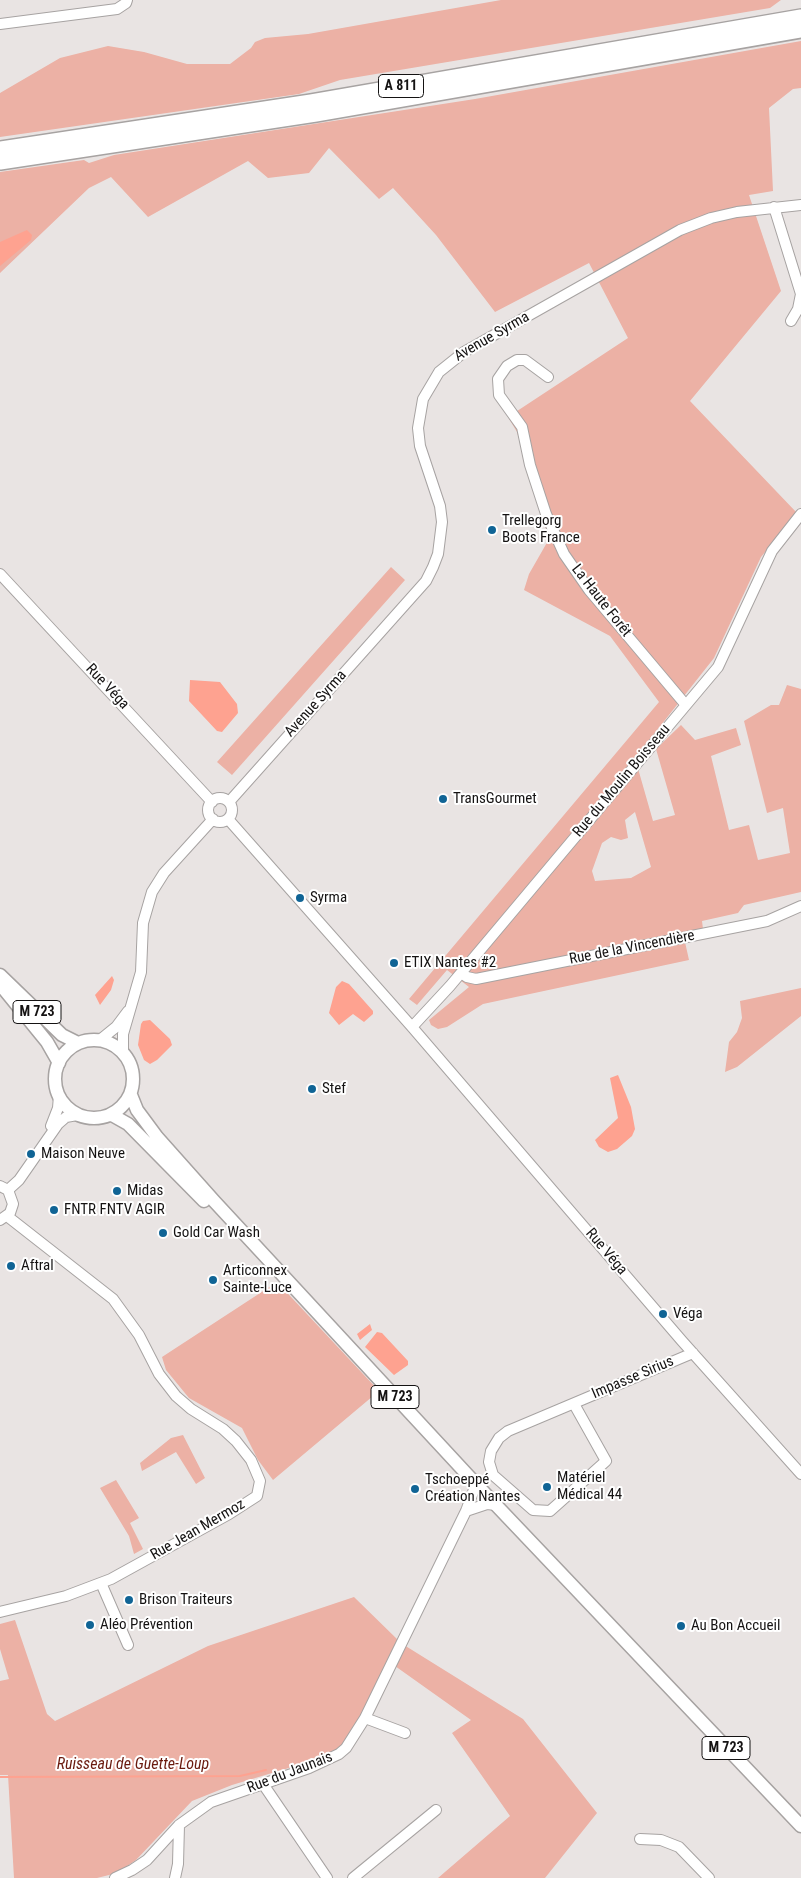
<!DOCTYPE html>
<html>
<head>
<meta charset="utf-8">
<style>
	body { margin:0 }
	canvas { display:block; background:#e9e4e3 }
</style>
</head>
<body>
<canvas width="801" height="1878"></canvas>
<script>
const ctx = document.querySelector('canvas').getContext('2d');
ctx.lineJoin = 'round';
function paint(path, color) {
  ctx.fillStyle = color;
  ctx.fill(path, 'evenodd');
}
function poly(rows) {
  const path = new Path2D();
  for (const r of rows) {
    if (r.length === 3) {
      path.moveTo(r[0] + r[2], r[1]);
      path.arc(r[0], r[1], r[2], 0, 2 * Math.PI);
      continue;
    }
    path.moveTo(r[0], r[1]);
    for (let i = 2; i < r.length; i += 2) path.lineTo(r[i], r[i + 1]);
  }
  return path;
}
function stroke(path, color, width, dash) {
  ctx.strokeStyle = color;
  ctx.lineWidth = width;
  ctx.lineCap = dash ? 'butt' : 'round';
  ctx.setLineDash(dash || []);
  ctx.stroke(path);
}
function label(font, color, halo, rows, align = 'center') {
  ctx.font = font + ' "Roboto Condensed",sans-serif';
  ctx.lineWidth = 4;
  ctx.setLineDash([]);
  ctx.textBaseline = 'middle';
  ctx.strokeStyle = halo;
  ctx.fillStyle = color;
  for (const [text, x, y, turn = 0] of rows) {
    ctx.save();
    ctx.translate(x, y);
    ctx.rotate((+turn || 0) * Math.PI / 180);
    ctx.textAlign = isNaN(turn) ? turn : align;
    if (halo) ctx.strokeText(text, 0, 0);
    ctx.fillText(text, 0, 0);
    ctx.restore();
  }
}
paint(poly([
	[501,0,781,0,770,8,340,80,299,94,0,137,0,93,60,58,108,46,144,52,187,64,230,64,251,48,255,42,265,38,308,34],
	[801,41,801,88,793,89,769,108,773,191,749,195,781,291,690,401,797,513,761,557,714,658,635,758,653,821,675,815,656,749,681,725,695,740,736,728,741,745,711,756,729,830,749,825,758,860,790,853,783,808,767,813,744,721,771,705,779,705,787,685,801,689,801,892,744,905,738,913,702,921,704,937,685,942,689,960,483,1004,447,1027,438,1029,431,1025,429,1020,469,987,447,970,417,1005,409,999,659,702,610,636,524,590,529,574,549,539,517,432,508,417,628,338,589,263,495,312,436,235,393,188,379,199,329,148,309,173,268,178,248,161,148,217,111,177,89,188,0,273,0,172,84,160,89,163,114,155,475,99],
	[635,812,651,867,631,878,595,881,592,871,602,843,611,837,621,840,628,838,625,820],
	[391,567,405,580,232,775,217,762],
	[801,988,801,1016,737,1067,725,1072,729,1042,737,1032,742,1018,740,1001],
	[277,1282,379,1391,273,1480,258,1460,242,1428,189,1398,166,1370,162,1357],
	[183,1435,205,1478,196,1484,176,1452,142,1471,140,1463,171,1438],
	[116,1480,139,1518,130,1523,143,1549,134,1554,129,1536,100,1488],
	[354,1597,398,1640,363,1715,344,1744,332,1754,312,1761,232,1785,192,1801,136,1860,117,1873,97,1878,14,1878,8,1775,0,1775,0,1681,9,1679,0,1649,0,1624,15,1620,47,1714,55,1721,208,1646],
	[404,1645,523,1719,597,1813,545,1878,438,1878,510,1816,452,1733,471,1720,395,1666]
]), '#ecb1a5');
paint(poly([
	[27,230,32,235,31,240,0,266,0,242],
	[190,680,220,682,237,704,238,713,222,732,217,731,189,701],
	[112,976,114,980,111,990,100,1005,95,995],
	[342,981,349,984,373,1011,373,1014,364,1022,353,1014,339,1025,329,1013,336,987],
	[150,1020,170,1039,172,1045,157,1060,150,1064,144,1060,138,1045,141,1024,143,1021],
	[618,1075,631,1107,635,1129,632,1136,617,1149,608,1152,599,1147,595,1140,618,1118,610,1078],
	[370,1324,372,1330,360,1340,357,1334],
	[377,1332,382,1333,408,1361,408,1365,394,1375,365,1347]
]), '#fea290');
stroke(poly([
	[0,1777,240,1776,266,1770]
]), '#fea290', 2);
const minor = poly([
	[0,24,117,9,126,3,127,0],
	[774,207,801,294,798,309,791,321],
	[548,377,525,360,517,360,507,366,498,379,499,395,522,427,530,465,546,514,564,554,589,590,685,704],
	[0,574,212,802],
	[220,810,12],
	[229,802,426,581,433,567,438,554,442,522,440,506,420,446,418,428,423,399,439,372,464,352,680,230,711,218,737,212,801,205],
	[228,819,412,1027,682,1341,801,1474],
	[461,973,467,977,476,979,767,921,801,906],
	[412,1027,450,986,718,667,772,551,801,514],
	[100,1040,116,1027,128,1011],
	[123,1051,123,1034,141,972,143,923,152,892,164,873,213,819],
	[51,1126,58,1108,59,1096],
	[0,1186,8,1190,13,1204,10,1213,0,1220],
	[8,1190,19,1180,58,1124,66,1117,77,1115],
	[574,1404,606,1461,550,1511,533,1510,493,1475,489,1462,491,1451,499,1438,508,1431,693,1353],
	[466,1511,487,1504,496,1505],
	[101,1583,128,1645],
	[0,1612,66,1596,111,1579,229,1514,257,1496,260,1481,251,1460,236,1441,223,1429,191,1409,176,1396,159,1374,139,1335,113,1299,7,1216],
	[365,1718,405,1733],
	[263,1784,327,1878],
	[640,1839,661,1840,679,1847,709,1878],
	[115,1878,132,1870,147,1860,179,1825,211,1802,309,1768,339,1754,346,1748,365,1718,466,1511,476,1484],
	[175,1878,178,1864,179,1825],
	[353,1878,436,1810]
]);
const major = poly([
	[0,975,62,1035,78,1043],
	[3,988,47,1042,59,1063],
	[94,1079,39],
	[131,1095,137,1110,157,1137,214,1201,476,1484,801,1826],
	[112,1115,128,1124,204,1201]
]);
const highway = poly([
	[0,149,311,102,801,17],
	[0,162,316,114,801,30]
]);
stroke(minor, '#a7a3a2', 12);
stroke(major, '#a7a3a2', 15);
stroke(highway, '#a7a3a2', 18);
stroke(minor, '#fff', 10);
stroke(major, '#fff', 12);
stroke(highway, '#fff', 15);
for (const [x, y, r, color] of [
	[492,530,5,"#106495"],
	[443,799,5,"#106495"],
	[300,898,5,"#106495"],
	[394,963,5,"#106495"],
	[312,1089,5,"#106495"],
	[31,1154,5,"#106495"],
	[117,1191,5,"#106495"],
	[54,1210,5,"#106495"],
	[163,1233,5,"#106495"],
	[11,1266,5,"#106495"],
	[213,1280,5,"#106495"],
	[663,1314,5,"#106495"],
	[547,1487,5,"#106495"],
	[415,1489,5,"#106495"],
	[129,1600,5,"#106495"],
	[90,1625,5,"#106495"],
	[681,1626,5,"#106495"]
]) {
  const dot = new Path2D();
  dot.arc(x, y, r, 0, 2 * Math.PI);
  ctx.fillStyle = color;
  ctx.fill(dot);
  stroke(dot, '#fff', 2);
}
for (const [x, y, w] of [
	[401,86,45],
	[37,1012,48],
	[395,1397,48],
	[726,1748,48]
]) {
  const box = new Path2D();
  box.roundRect(x - w / 2, y - 11.5, w, 23, 4);
  ctx.fillStyle = '#fff';
  ctx.fill(box);
  stroke(box, '#151313', 1);
}
label('bold 14px', '#151313', null, [
	["A 811",401,86],
	["M 723",37,1012],
	["M 723",395,1397],
	["M 723",726,1748]
]);
label('15px', '#151313', '#fff', [
	["Avenue Syrma",492,337,-30],
	["La Haute Forêt",601,601,52],
	["Rue Véga",107,687,47],
	["Avenue Syrma",316,704,-48],
	["Rue du Moulin Boisseau",622,781,-50],
	["Rue de la Vincendière",632,948,-11],
	["Rue Véga",606,1252,50],
	["Impasse Sirius",633,1378,-23],
	["Rue Jean Mermoz",198,1530,-30],
	["Rue du Jaunais",290,1773,-21]
]);
label('15px', '#151313', '#fff', [
	["Trellegorg",502,521],
	["Boots France",502,538],
	["TransGourmet",453,799],
	["Syrma",310,898],
	["ETIX Nantes #2",404,963],
	["Stef",322,1089],
	["Maison Neuve",41,1154],
	["Midas",127,1191],
	["FNTR FNTV AGIR",64,1210],
	["Gold Car Wash",173,1233],
	["Aftral",21,1266],
	["Articonnex",223,1271],
	["Sainte-Luce",223,1288],
	["Véga",673,1314],
	["Matériel",557,1478],
	["Médical 44",557,1495],
	["Tschoeppé",425,1480],
	["Création Nantes",425,1497],
	["Brison Traiteurs",139,1600],
	["Aléo Prévention",100,1625],
	["Au Bon Accueil",691,1626]
], 'left');
label('italic 16px', '#6a1a0e', '#fff', [
	["Ruisseau de Guette-Loup",133,1765]
]);
</script>
</body>
</html>
